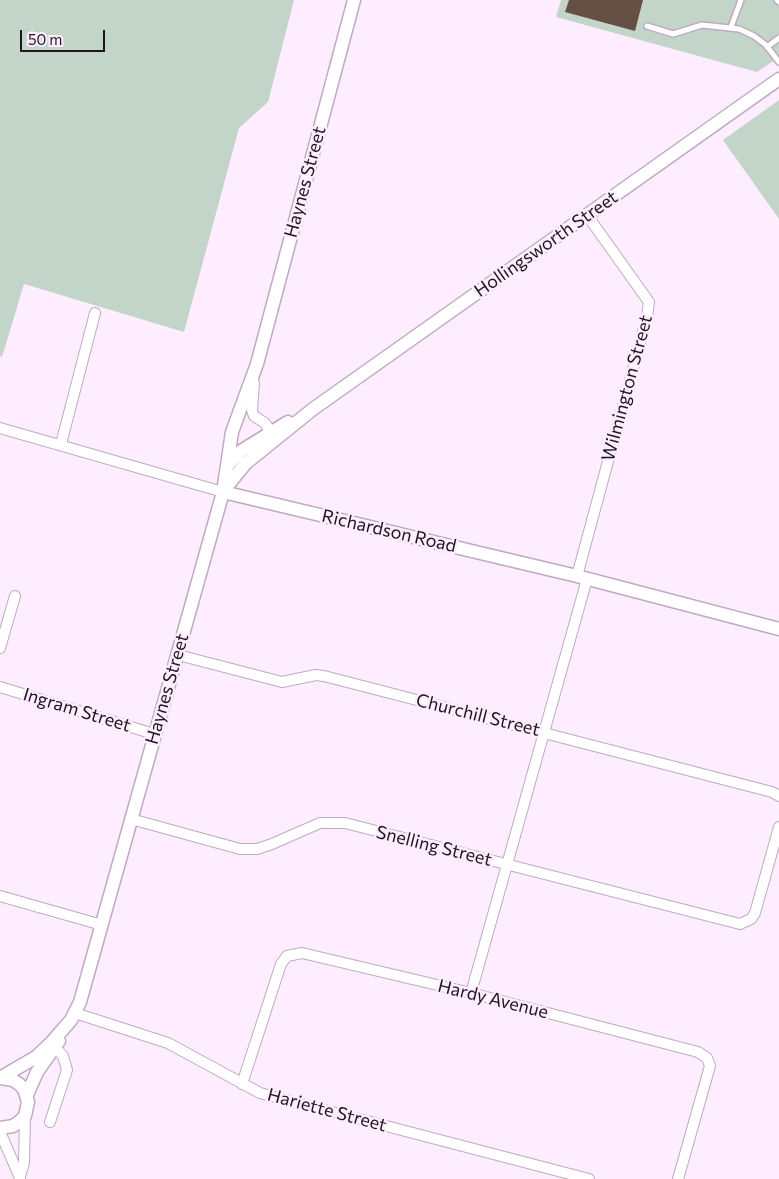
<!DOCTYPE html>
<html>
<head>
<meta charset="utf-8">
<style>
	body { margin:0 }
	#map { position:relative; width:779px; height:1179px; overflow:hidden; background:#fdedff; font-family:Commissioner,sans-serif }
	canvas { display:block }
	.scale { position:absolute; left:20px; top:30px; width:85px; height:22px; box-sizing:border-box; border:2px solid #1d161e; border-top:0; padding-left:6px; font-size:15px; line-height:18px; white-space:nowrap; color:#1d161e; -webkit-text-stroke:4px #fdedff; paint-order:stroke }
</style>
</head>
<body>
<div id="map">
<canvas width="779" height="1179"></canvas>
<div class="scale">50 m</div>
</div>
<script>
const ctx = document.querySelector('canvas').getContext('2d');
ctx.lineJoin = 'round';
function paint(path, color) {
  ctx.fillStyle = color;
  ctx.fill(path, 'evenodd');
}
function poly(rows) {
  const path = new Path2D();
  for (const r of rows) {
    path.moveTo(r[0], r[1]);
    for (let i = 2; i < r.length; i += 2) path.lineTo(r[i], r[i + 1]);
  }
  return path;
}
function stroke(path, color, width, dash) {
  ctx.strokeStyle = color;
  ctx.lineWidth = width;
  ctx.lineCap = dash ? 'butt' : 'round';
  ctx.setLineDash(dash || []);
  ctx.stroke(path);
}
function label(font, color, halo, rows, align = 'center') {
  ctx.font = font + ' Commissioner,sans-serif';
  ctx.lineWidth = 5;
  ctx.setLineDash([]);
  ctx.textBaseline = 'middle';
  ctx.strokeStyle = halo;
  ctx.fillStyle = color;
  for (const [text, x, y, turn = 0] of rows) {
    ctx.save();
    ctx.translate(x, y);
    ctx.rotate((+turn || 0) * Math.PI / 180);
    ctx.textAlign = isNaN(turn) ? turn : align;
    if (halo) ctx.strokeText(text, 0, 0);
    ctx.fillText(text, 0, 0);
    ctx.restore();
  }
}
paint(poly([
	[0,0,294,0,268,102,239,128,184,332,24,284,2,357,0,356],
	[561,0,779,0,779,57,757,72,556,17],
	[779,100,779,219,723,140]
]), '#c3d5c8');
paint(poly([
	[569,0,643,0,635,31,565,12]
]), '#664f44');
const service = poly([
	[777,0,779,2],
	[647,26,673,34,702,25,739,29,754,36,766,45,779,62],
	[731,27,741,0],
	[767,47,779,38]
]);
const minor = poly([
	[254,383,252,410,254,416,265,423,275,439],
	[0,428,223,492],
	[61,444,95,313],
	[577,576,647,317,649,302,587,215],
	[0,648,15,596],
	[178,655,282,682,316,675,324,676,772,792,779,796],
	[0,687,154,734],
	[131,819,240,849,257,849,272,844,320,823,345,823,740,924,751,919,755,913,779,827],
	[0,896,102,925],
	[471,993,587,579],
	[75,1013,168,1043,260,1093,589,1179],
	[242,1084,281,964,287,956,302,953,471,993,698,1052,707,1058,710,1066,678,1179],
	[50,1122,67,1070,63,1056,51,1043],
	[0,1132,20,1178],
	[20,1176,24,1163,25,1116]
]);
const tertiary = poly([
	[227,466,241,451,288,422],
	[224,490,246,463,313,409,779,79],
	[223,492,577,576,779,629],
	[0,1078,36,1057,51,1043,71,1020,80,1002,223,492,232,432,257,364,354,0],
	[0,1078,13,1080,19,1084,24,1089,28,1102,25,1116,19,1122,13,1126,0,1128],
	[27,1095,37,1072,59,1041]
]);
stroke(service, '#beabbf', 8);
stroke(minor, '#beabbf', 12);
stroke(tertiary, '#beabbf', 15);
stroke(service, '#fff', 5);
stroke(minor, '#fff', 10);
stroke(tertiary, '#fff', 12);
label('18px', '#1d161e', '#fdedff', [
	["Haynes Street",305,182,-75],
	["Hollingsworth Street",546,244,-35],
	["Wilmington Street",627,388,-75],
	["Richardson Road",389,531,13],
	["Haynes Street",167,689,-74],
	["Ingram Street",77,710,17],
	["Churchill Street",478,715,14],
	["Snelling Street",434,846,14],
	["Hardy Avenue",493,999,14],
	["Hariette Street",327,1110,15]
]);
</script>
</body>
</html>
